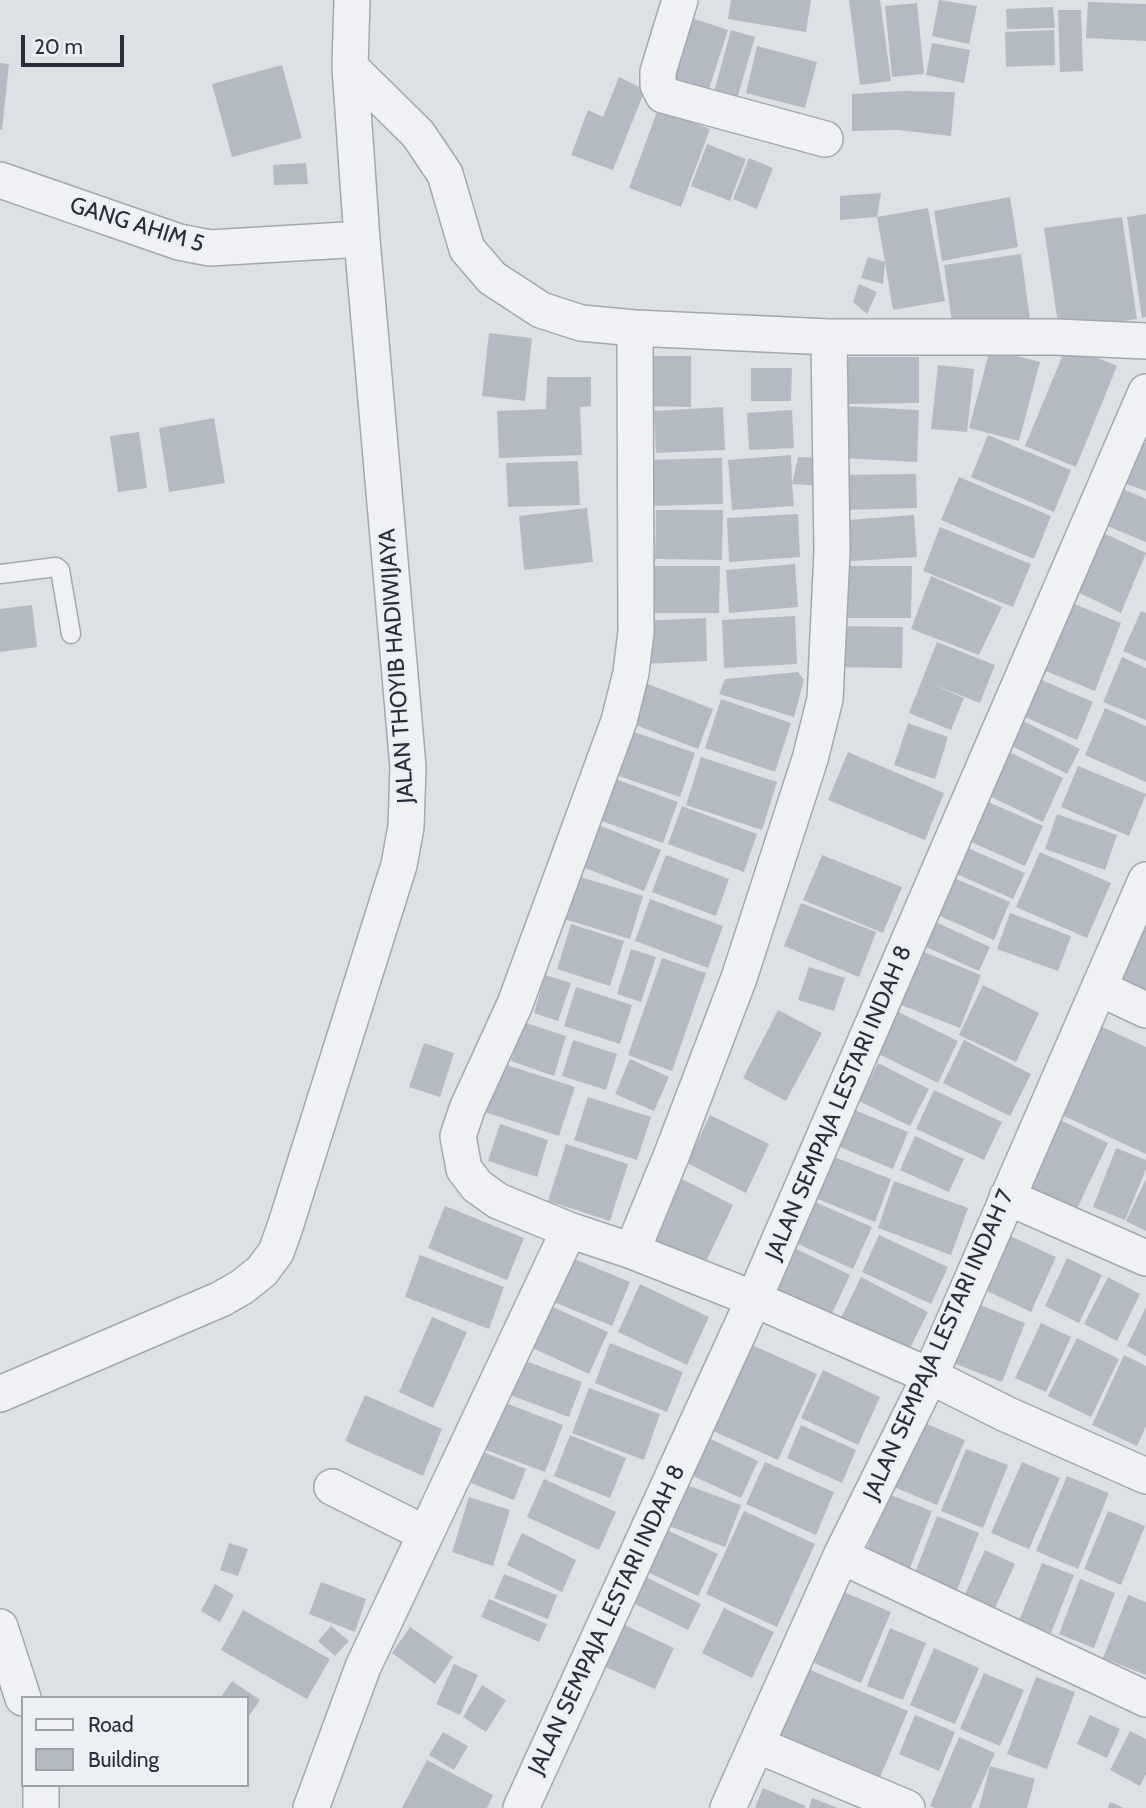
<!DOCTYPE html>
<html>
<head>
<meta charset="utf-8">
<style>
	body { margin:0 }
	#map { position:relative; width:1146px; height:1808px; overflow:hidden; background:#dde1e6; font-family:Cabin,sans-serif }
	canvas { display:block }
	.legend { position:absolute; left:21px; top:1696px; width:228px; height:91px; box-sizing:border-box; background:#eceff4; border:2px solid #9da2aa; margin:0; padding:9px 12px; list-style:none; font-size:21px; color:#272f3c }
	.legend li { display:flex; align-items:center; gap:14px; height:35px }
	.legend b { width:35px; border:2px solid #9da2aa }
	.scale { position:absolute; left:21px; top:35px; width:103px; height:32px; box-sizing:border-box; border:4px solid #272f3c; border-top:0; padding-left:9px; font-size:21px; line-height:24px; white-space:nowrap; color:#272f3c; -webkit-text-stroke:5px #eceff4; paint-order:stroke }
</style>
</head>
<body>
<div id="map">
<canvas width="1146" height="1808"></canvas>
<ul class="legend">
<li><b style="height:9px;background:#eff1f5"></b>Road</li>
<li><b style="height:19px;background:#b4bac3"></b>Building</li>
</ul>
<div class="scale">20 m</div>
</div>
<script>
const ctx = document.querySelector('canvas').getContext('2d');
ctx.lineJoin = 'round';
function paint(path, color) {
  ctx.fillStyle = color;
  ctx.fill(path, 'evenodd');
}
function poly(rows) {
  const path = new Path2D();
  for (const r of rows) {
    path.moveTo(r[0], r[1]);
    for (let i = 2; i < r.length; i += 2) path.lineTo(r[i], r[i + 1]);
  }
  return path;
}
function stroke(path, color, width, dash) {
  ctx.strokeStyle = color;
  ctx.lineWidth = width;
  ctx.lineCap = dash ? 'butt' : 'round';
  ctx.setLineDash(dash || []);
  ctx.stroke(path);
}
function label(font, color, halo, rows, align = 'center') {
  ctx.font = font + ' Cabin,sans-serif';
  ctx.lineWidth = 6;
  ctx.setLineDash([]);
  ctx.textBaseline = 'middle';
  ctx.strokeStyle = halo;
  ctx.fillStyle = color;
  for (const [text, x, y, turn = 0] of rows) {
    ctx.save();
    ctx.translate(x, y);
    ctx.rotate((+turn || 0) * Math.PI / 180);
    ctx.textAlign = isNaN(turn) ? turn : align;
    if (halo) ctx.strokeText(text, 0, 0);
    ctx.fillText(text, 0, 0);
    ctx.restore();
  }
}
paint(poly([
	[731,0,811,0,806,32,728,19],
	[849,0,880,0,891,81,860,85],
	[939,0,977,6,969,44,932,36],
	[1088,2,1146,4,1146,41,1086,38],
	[917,3,924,74,892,77,885,6],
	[1053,7,1055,28,1007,29,1006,9],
	[1058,10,1081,10,1083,71,1060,72],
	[689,17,728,30,707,95,668,83],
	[731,30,755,37,737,99,714,92],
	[1054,30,1055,65,1006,67,1005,32],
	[932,43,970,50,964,83,926,75],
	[757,46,817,62,805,108,746,93],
	[0,63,9,64,2,130,0,130],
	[282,65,302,138,232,157,212,84],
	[619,77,645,90,613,170,571,155,588,110,603,117],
	[903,91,955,92,951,136,898,130,852,131,852,94],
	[658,109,710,129,681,207,629,188],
	[707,144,746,159,730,201,691,186],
	[749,158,773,168,757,209,733,199],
	[306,163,308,184,274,185,273,165],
	[881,193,877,217,840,220,840,196],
	[1010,197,1018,247,942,261,934,211],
	[928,208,945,301,893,310,885,262,883,284,861,278,868,257,885,262,877,217],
	[1146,214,1146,317,1142,318,1127,217],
	[1122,217,1137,319,1059,331,1044,228],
	[1021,254,1030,319,953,330,944,265],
	[859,284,877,292,867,314,853,302],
	[489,333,532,338,525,401,482,396],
	[1067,345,1117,366,1076,467,1025,446],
	[990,349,1040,362,1019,441,969,428],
	[645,356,691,356,691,407,644,406],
	[845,357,919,357,919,403,846,404],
	[938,365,974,369,967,432,931,429],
	[751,368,792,368,791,401,751,401],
	[547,377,591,377,591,406,580,407,582,455,499,458,497,411,546,409],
	[844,406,919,410,917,462,842,458],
	[723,407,725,450,656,453,654,411],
	[792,410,794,448,749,450,747,413],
	[214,418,225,483,169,492,159,428],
	[139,432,147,488,118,492,110,436],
	[988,435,1071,470,1054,512,971,477],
	[1132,438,1146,443,1146,491,1116,480],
	[791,455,792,484,798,457,824,458,821,486,792,484,794,506,732,510,728,460],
	[722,458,723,504,645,506,644,460],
	[578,461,580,505,508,507,506,463],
	[916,474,917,508,840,510,839,475],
	[959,477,1051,516,1034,559,941,520],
	[1116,486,1146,499,1146,542,1100,523],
	[587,508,593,562,524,570,519,516],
	[656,510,723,510,722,560,655,559],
	[798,514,800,557,729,562,727,518],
	[914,515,917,557,838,562,835,521],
	[940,527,1031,564,1013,607,923,571],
	[1095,529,1146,553,1121,613,1069,588],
	[795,564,798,607,729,613,726,570],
	[653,566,720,566,719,613,653,613],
	[835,566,912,566,911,618,835,618],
	[931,576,1002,607,979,655,911,629],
	[1062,599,1121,623,1095,691,1036,667],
	[32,605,37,647,0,652,0,609],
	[1141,611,1146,613,1146,661,1123,651],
	[795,616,797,664,724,668,722,620],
	[706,618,707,661,643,664,641,621],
	[837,626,903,627,902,668,836,667],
	[937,642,995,665,980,703,929,683,964,698,951,730,909,713],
	[1122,657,1146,668,1146,720,1103,702],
	[798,672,804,680,794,717,719,694,725,679],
	[1032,676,1093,702,1077,740,1016,713],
	[640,681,713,709,698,749,625,721],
	[721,699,791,723,775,772,705,748],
	[1105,708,1146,726,1146,782,1085,755],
	[1011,715,1080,749,1067,774,1000,740],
	[908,723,948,737,935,779,894,765],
	[634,732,695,753,680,797,619,776],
	[997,746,1063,778,1043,822,977,790],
	[848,752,944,793,925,840,828,800],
	[701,757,777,782,762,830,686,805],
	[1078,766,1146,794,1129,836,1061,807],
	[610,777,678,802,663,843,596,819],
	[975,796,1043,826,1025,866,958,836],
	[682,806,757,834,744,872,668,844],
	[1057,814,1117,835,1105,870,1045,849],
	[596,824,661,850,644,891,580,866],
	[954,842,1025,873,1013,899,943,868],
	[1040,852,1111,883,1087,938,1016,907],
	[666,855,729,879,716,916,652,892],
	[822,855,902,887,883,933,803,900],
	[940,872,1010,902,994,940,924,909],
	[574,875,643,896,630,939,561,918],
	[650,899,723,926,708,968,635,941],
	[801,903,876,932,859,977,784,946],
	[1010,913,1071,936,1058,971,997,949],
	[927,918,990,947,979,971,915,942],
	[571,924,624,941,610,986,557,969],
	[1142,928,1146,930,1146,993,1119,980],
	[909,946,981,975,960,1028,888,1000],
	[631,949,656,957,641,1002,617,994],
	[662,958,706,973,672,1071,628,1055],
	[809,967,845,978,834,1011,798,1000],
	[545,975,571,983,558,1021,534,1013],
	[983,985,1039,1013,1016,1062,959,1035],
	[576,987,632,1005,620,1044,564,1026],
	[886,1006,958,1041,938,1083,866,1048],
	[778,1010,822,1033,786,1101,743,1078],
	[523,1022,566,1036,554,1076,511,1061],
	[1094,1023,1146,1047,1146,1154,1053,1111],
	[573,1040,617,1054,606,1090,562,1076],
	[964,1040,1031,1074,1010,1116,943,1083],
	[424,1043,454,1053,440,1097,409,1087],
	[630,1059,669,1077,654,1111,615,1094],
	[491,1060,575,1087,559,1136,475,1109],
	[878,1063,929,1089,910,1126,859,1101],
	[934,1090,1002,1122,984,1160,916,1129],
	[588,1097,651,1117,637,1160,574,1140],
	[845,1106,908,1132,893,1169,830,1143],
	[710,1115,769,1144,746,1193,687,1163],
	[1052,1116,1108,1143,1076,1211,1020,1185],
	[500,1124,548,1140,537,1177,488,1161],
	[915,1136,964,1159,949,1192,900,1170],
	[566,1144,628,1164,610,1221,548,1201],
	[1116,1148,1146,1160,1146,1169,1125,1220,1093,1207],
	[821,1152,891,1179,875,1222,805,1194],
	[678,1177,733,1205,703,1268,647,1241],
	[1146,1179,1146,1231,1126,1221],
	[894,1181,968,1208,951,1255,878,1228],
	[806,1198,872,1227,853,1269,787,1239],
	[445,1206,524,1238,507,1280,428,1248],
	[879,1235,948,1267,931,1304,862,1272],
	[1008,1235,1056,1257,1031,1312,983,1289],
	[786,1244,850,1275,829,1320,765,1289],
	[560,1253,630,1282,612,1326,542,1297],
	[420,1255,504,1287,489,1329,405,1297],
	[1067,1258,1102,1275,1079,1323,1045,1306],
	[861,1277,928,1312,907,1354,840,1320],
	[1108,1277,1140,1294,1117,1341,1084,1324],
	[640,1284,709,1317,687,1365,618,1332],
	[544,1303,608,1332,589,1374,526,1345],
	[975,1303,1025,1323,1002,1382,951,1362],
	[1146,1307,1146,1356,1127,1346],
	[432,1317,467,1332,433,1408,399,1392],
	[1041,1323,1071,1337,1046,1392,1015,1378],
	[1077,1338,1119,1359,1091,1417,1048,1396],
	[743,1341,817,1374,778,1460,704,1427],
	[610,1343,683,1372,667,1412,595,1383],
	[1124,1355,1146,1366,1146,1426,1137,1446,1092,1425],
	[515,1357,582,1382,569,1417,502,1392],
	[823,1370,880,1397,858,1445,801,1418],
	[589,1388,660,1414,644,1460,572,1433],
	[365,1395,442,1429,423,1476,345,1441],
	[495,1399,563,1425,545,1472,478,1447],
	[922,1422,965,1440,937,1505,894,1487],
	[801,1425,856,1450,842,1483,787,1458],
	[570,1435,626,1458,610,1498,554,1476],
	[702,1435,758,1461,741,1498,684,1472],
	[966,1449,1008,1465,983,1528,941,1511],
	[483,1452,526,1469,514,1500,471,1483],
	[765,1462,834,1492,816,1535,746,1504],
	[1022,1462,1060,1478,1029,1549,991,1533],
	[1067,1476,1109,1493,1078,1569,1036,1551],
	[544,1479,616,1512,599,1550,527,1517],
	[684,1484,741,1505,725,1547,669,1526],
	[888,1494,932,1511,908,1573,864,1557],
	[469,1497,510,1510,493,1566,452,1552],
	[744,1511,815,1544,777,1627,706,1594],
	[1108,1511,1145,1526,1121,1585,1084,1569],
	[937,1516,979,1533,955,1595,913,1578],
	[654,1524,718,1554,698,1596,635,1566],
	[522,1533,576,1560,562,1592,507,1565],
	[229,1543,248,1549,238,1576,220,1570],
	[985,1550,1015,1564,995,1608,965,1594],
	[1042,1563,1074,1575,1051,1633,1019,1621],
	[633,1571,701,1604,688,1630,621,1597],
	[504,1574,557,1595,548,1619,494,1598],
	[1080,1579,1115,1593,1094,1648,1059,1634],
	[321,1582,366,1599,355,1632,309,1614],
	[215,1584,234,1595,220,1622,201,1611],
	[844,1592,891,1612,861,1683,814,1663],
	[1128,1595,1146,1602,1146,1675,1103,1658],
	[489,1599,547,1624,539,1642,481,1617],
	[724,1608,774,1632,752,1678,702,1653],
	[243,1610,330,1659,307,1699,221,1650],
	[618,1622,674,1648,655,1689,599,1664],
	[331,1626,349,1641,335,1656,318,1641],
	[410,1627,453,1657,435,1684,392,1653],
	[890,1628,926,1643,903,1700,867,1686],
	[934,1648,979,1668,955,1724,910,1705],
	[454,1664,478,1675,460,1715,436,1704],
	[808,1669,908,1711,878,1782,779,1740],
	[984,1673,1024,1690,1000,1746,960,1729],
	[1036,1677,1075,1692,1047,1769,1007,1754],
	[232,1681,260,1700,247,1719,247,1698,220,1698],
	[482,1685,506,1700,486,1732,463,1717],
	[915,1715,955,1732,939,1771,899,1754],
	[1090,1715,1120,1729,1107,1758,1077,1744],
	[1130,1731,1146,1739,1146,1774,1140,1786,1110,1770],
	[443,1732,468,1746,454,1770,429,1755],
	[959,1737,995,1753,971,1808,934,1808,930,1806],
	[427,1760,493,1795,487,1808,402,1808],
	[990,1766,1035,1779,1027,1808,979,1808],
	[763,1788,806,1806,805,1808,755,1808],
	[812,1798,838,1808,809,1808],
	[1110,1802,1124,1808,1108,1808]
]), '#b4bac3');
const service = poly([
	[0,574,56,567,60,570,71,634]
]);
const minor = poly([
	[680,0,658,72,658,85,663,95,825,139],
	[350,67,418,134,445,174,467,249,492,278,541,310,581,323,635,328,829,337,1056,337,1146,341],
	[0,180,179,242,210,248,362,239],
	[635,328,636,632,631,673,619,721,515,1004,467,1109,458,1136,464,1169,477,1186,498,1201,569,1230,632,1251,754,1299,930,1376,1006,1414,1146,1476],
	[1099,988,1146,1010],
	[1007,1197,1146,1258],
	[632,1251,672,1154,739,978,810,759,825,699,832,552,829,337],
	[0,1394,221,1299,242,1287,262,1271,276,1252,285,1227,399,865,406,827,408,767,362,239,350,67,352,0],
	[332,1487,426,1534],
	[841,1556,1146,1699],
	[0,1627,23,1698],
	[757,1745,907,1808],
	[41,1785,41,1808],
	[311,1808,363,1667,569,1230],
	[521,1808,754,1299,1146,392],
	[728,1808,841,1556,930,1376,1146,880]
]);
stroke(service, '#a3a8b0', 21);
stroke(minor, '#a3a8b0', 38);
stroke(service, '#eff1f5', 18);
stroke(minor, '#eff1f5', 35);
label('23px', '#272f3c', '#eceff4', [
	["GANG AHIM 5",137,225,17],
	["JALAN THOYIB HADIWIJAYA",397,666,-94],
	["JALAN SEMPAJA LESTARI INDAH 8",839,1103,-67],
	["JALAN SEMPAJA LESTARI INDAH 7",939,1345,-66],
	["JALAN SEMPAJA LESTARI INDAH 8",607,1620,-65]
]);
</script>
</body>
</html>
